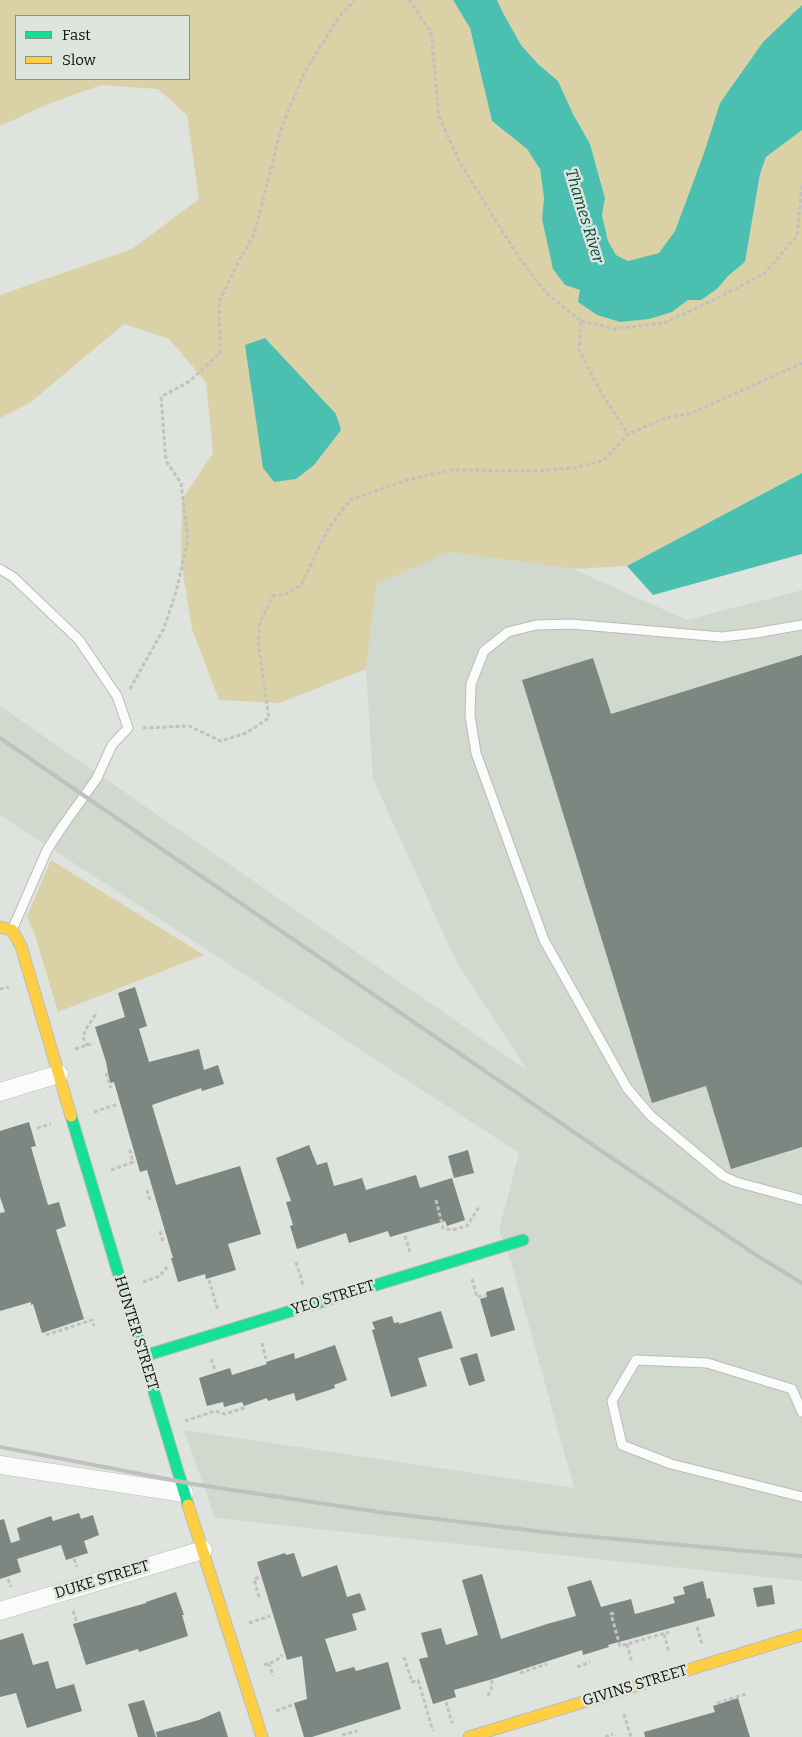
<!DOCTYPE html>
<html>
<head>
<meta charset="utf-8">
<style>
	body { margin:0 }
	#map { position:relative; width:802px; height:1737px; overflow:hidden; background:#dfe3de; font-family:Bitter,serif }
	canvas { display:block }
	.legend { position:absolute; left:15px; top:15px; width:175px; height:65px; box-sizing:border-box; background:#dee5dc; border:1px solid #8b9089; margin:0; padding:6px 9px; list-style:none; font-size:15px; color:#0e100d }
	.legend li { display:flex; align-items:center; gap:10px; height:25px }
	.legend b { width:25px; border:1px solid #8b9089 }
</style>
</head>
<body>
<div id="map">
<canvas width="802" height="1737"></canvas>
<ul class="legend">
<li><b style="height:6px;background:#16e098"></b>Fast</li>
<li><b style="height:6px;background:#ffcf43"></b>Slow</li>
</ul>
</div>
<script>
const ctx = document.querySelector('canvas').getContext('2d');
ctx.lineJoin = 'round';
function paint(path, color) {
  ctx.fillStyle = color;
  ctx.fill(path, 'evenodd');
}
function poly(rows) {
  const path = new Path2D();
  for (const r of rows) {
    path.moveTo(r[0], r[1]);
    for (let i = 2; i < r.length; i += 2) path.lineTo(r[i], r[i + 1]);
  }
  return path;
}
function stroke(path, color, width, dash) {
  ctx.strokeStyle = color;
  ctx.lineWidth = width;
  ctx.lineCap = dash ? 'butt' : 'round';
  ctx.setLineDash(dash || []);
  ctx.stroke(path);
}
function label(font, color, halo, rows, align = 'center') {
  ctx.font = font + ' Bitter,serif';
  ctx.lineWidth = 5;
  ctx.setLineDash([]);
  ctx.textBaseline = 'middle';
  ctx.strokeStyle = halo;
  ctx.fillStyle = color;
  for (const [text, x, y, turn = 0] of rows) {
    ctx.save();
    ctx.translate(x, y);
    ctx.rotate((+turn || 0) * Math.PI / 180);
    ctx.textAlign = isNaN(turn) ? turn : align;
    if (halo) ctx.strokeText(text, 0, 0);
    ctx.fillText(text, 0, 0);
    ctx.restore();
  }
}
paint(poly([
	[450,552,573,569,687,620,802,590,802,1581,215,1518,184,1430,574,1488,511,1261,499,1230,519,1153,0,815,0,706,527,1070,456,961,373,779,366,669,375,584]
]), '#d1d9ce');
paint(poly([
	[0,0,453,0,470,28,492,121,527,149,540,169,544,198,542,219,547,239,565,285,672,312,688,300,701,300,717,289,728,276,745,262,760,174,766,157,802,130,802,473,627,566,573,569,450,552,376,584,366,669,279,703,219,700,192,629,181,561,182,500,213,453,206,382,169,339,124,324,31,402,0,418,0,295,132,249,199,199,187,115,158,89,101,85,48,104,0,126],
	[16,16,189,16,189,79,16,79],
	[497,0,802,0,802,5,763,42,720,103,704,153,675,231,659,253,628,261,616,255,608,241,602,215,605,198,590,144,573,114,558,81,538,64,521,45,503,13],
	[51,860,204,955,58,1012,34,932,27,916]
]), '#dbd1a7');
paint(poly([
	[453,0,497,0,503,13,521,45,538,64,558,81,573,114,590,144,605,198,602,215,608,241,616,255,628,261,659,253,675,231,704,153,720,103,763,42,802,5,802,130,766,157,760,174,745,262,728,276,717,289,701,300,688,300,672,312,649,319,620,322,597,315,578,302,580,290,565,285,553,269,542,219,544,198,540,169,527,149,492,121,470,28],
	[265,338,336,414,341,430,314,465,296,479,274,482,263,468,245,345],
	[802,473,802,554,653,595,627,566]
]), '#4bbfb0');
paint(poly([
	[802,655,802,1147,731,1169,706,1086,652,1103,522,680,593,658,611,714],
	[135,987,147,1026,139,1029,149,1062,199,1049,204,1070,218,1065,224,1084,202,1091,201,1088,152,1105,176,1185,240,1166,261,1234,228,1244,236,1270,206,1279,205,1274,178,1282,171,1258,173,1258,147,1170,140,1172,114,1082,110,1083,106,1062,95,1027,125,1017,118,993],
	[29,1122,36,1146,31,1147,48,1205,59,1202,66,1226,56,1230,84,1319,42,1333,33,1304,31,1305,31,1302,0,1311,0,1213,5,1212,0,1197,0,1131],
	[309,1145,317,1165,327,1162,334,1186,362,1178,366,1190,416,1175,420,1188,452,1178,465,1220,447,1226,445,1221,390,1237,388,1231,349,1243,346,1233,297,1249,290,1226,293,1225,286,1202,291,1201,276,1158],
	[468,1150,474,1173,454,1178,448,1156],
	[503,1287,515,1330,491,1337,480,1299,487,1297,486,1292],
	[441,1311,453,1348,418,1358,427,1386,391,1397,372,1330,375,1329,372,1322,392,1316,394,1323,399,1322,399,1324],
	[335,1345,347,1380,334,1385,335,1388,296,1401,294,1393,268,1401,267,1398,244,1406,242,1402,224,1407,223,1402,207,1406,199,1378,230,1368,232,1375,267,1364,266,1362,294,1353,295,1359],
	[477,1353,485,1381,469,1386,460,1358],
	[79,1513,81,1519,93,1515,99,1535,84,1541,88,1553,66,1560,61,1545,17,1559,21,1572,0,1579,0,1520,4,1519,11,1543,20,1540,17,1528,51,1516,53,1521],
	[285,1553,286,1555,294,1553,302,1577,337,1565,347,1597,360,1593,366,1610,352,1614,357,1630,325,1639,336,1672,354,1667,356,1671,388,1662,401,1709,312,1737,304,1737,294,1703,307,1699,302,1656,287,1660,257,1562],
	[482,1574,501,1639,547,1624,576,1616,567,1587,591,1580,601,1607,631,1599,635,1614,675,1603,673,1597,685,1594,683,1587,703,1581,707,1599,710,1598,715,1616,608,1645,609,1647,583,1655,582,1650,496,1678,454,1690,456,1697,433,1704,419,1659,428,1657,421,1633,441,1628,446,1645,478,1635,462,1580],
	[772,1585,775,1604,757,1607,753,1588],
	[176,1592,184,1615,182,1615,188,1636,139,1652,138,1649,86,1665,73,1624,146,1603,146,1602],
	[23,1633,33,1665,48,1661,56,1689,74,1684,82,1711,27,1728,16,1693,0,1697,0,1640],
	[738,1698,750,1737,645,1737,644,1732,715,1712,713,1706],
	[144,1700,156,1737,138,1737,128,1704],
	[220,1711,228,1737,157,1737,156,1732,199,1720]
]), '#7b8780');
const lane = poly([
	[0,569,13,577,79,640,117,696,128,728,112,745,97,778,62,827,47,850,12,930],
	[802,625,756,633,722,637,571,624,536,625,508,632,484,651,471,684,470,716,476,753,544,940,627,1088,651,1116,723,1176,736,1182,802,1200],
	[802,1412,792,1389,707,1363,636,1360,612,1401,622,1445,671,1464,802,1497]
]);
const street = poly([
	[0,1092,59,1074],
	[0,1465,184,1493],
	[0,1611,203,1550]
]);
const fast = poly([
	[71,1116,188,1505],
	[144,1356,523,1240]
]);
const slow = poly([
	[0,927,12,930,21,946,71,1116],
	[188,1505,262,1737],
	[469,1737,802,1635]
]);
stroke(lane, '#babcb9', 11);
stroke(street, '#babcb9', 19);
stroke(fast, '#babcb9', 13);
stroke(slow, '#babcb9', 13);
stroke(poly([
	[409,0,431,32,439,116,460,163,520,259,546,293,581,321,579,349,600,391,628,434],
	[581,321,615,329,664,323,716,299,765,273,797,236,802,185],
	[130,689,164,628,176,592,188,540,181,483,166,461,161,397,190,381,220,353,219,302,238,263,255,232,281,129,305,71,339,17,355,0],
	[143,728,189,726,221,741,246,733,269,718,258,641,260,622,273,596,286,594,301,585,328,529,350,500,407,480,452,470,533,471,573,468,603,461,628,434,665,418,692,413,802,363],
	[0,989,9,987],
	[89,1045,86,1044,83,1037,86,1029,97,1012],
	[75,1049,94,1043],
	[106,1073,111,1088],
	[94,1112,118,1104],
	[37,1128,51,1124],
	[111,1170,133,1162,129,1147],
	[147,1190,150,1200],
	[436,1200,443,1228,452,1230,467,1226,479,1207],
	[160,1231,163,1242],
	[405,1236,410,1252],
	[296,1262,303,1285],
	[472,1279,477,1297,485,1295],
	[209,1280,218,1311],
	[143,1282,160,1276,167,1267],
	[46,1335,92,1320,94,1326],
	[262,1343,266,1359],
	[211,1359,215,1370],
	[185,1421,215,1411,225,1414,247,1407],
	[74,1559,77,1567],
	[8,1579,11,1587],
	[259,1597,254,1579,260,1577],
	[73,1611,77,1622],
	[614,1613,611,1614,620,1646,669,1632],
	[249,1623,270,1616],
	[697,1627,702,1644],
	[664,1634,669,1653],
	[627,1644,632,1663],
	[404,1657,412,1682,418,1680,433,1731],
	[269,1663,273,1676],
	[264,1665,276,1661,282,1655],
	[577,1667,590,1662],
	[520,1673,547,1664],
	[488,1696,491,1690,492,1680],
	[446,1702,452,1723],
	[717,1703,746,1694],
	[276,1711,292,1705],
	[624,1714,631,1737],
	[342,1735,357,1731],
	[605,1737,613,1734]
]), '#c0c2c0', 3, [4, 2.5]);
stroke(lane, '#fafbfa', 9);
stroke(street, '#fafbfa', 18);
stroke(fast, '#16e098', 11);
stroke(slow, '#ffcf43', 11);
stroke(poly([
	[0,738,603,1152,756,1255,802,1283],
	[0,1447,193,1484,379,1512,561,1534,802,1556]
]), '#c0c0bf', 4);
label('15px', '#0e100d', '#dee5dc', [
	["YEO STREET",333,1298,-17],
	["HUNTER STREET",136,1333,73],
	["DUKE STREET",102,1580,-17],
	["GIVINS STREET",635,1686,-17]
]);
label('italic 16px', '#06453d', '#dee5dc', [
	["Thames River",584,216,73]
]);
</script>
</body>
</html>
